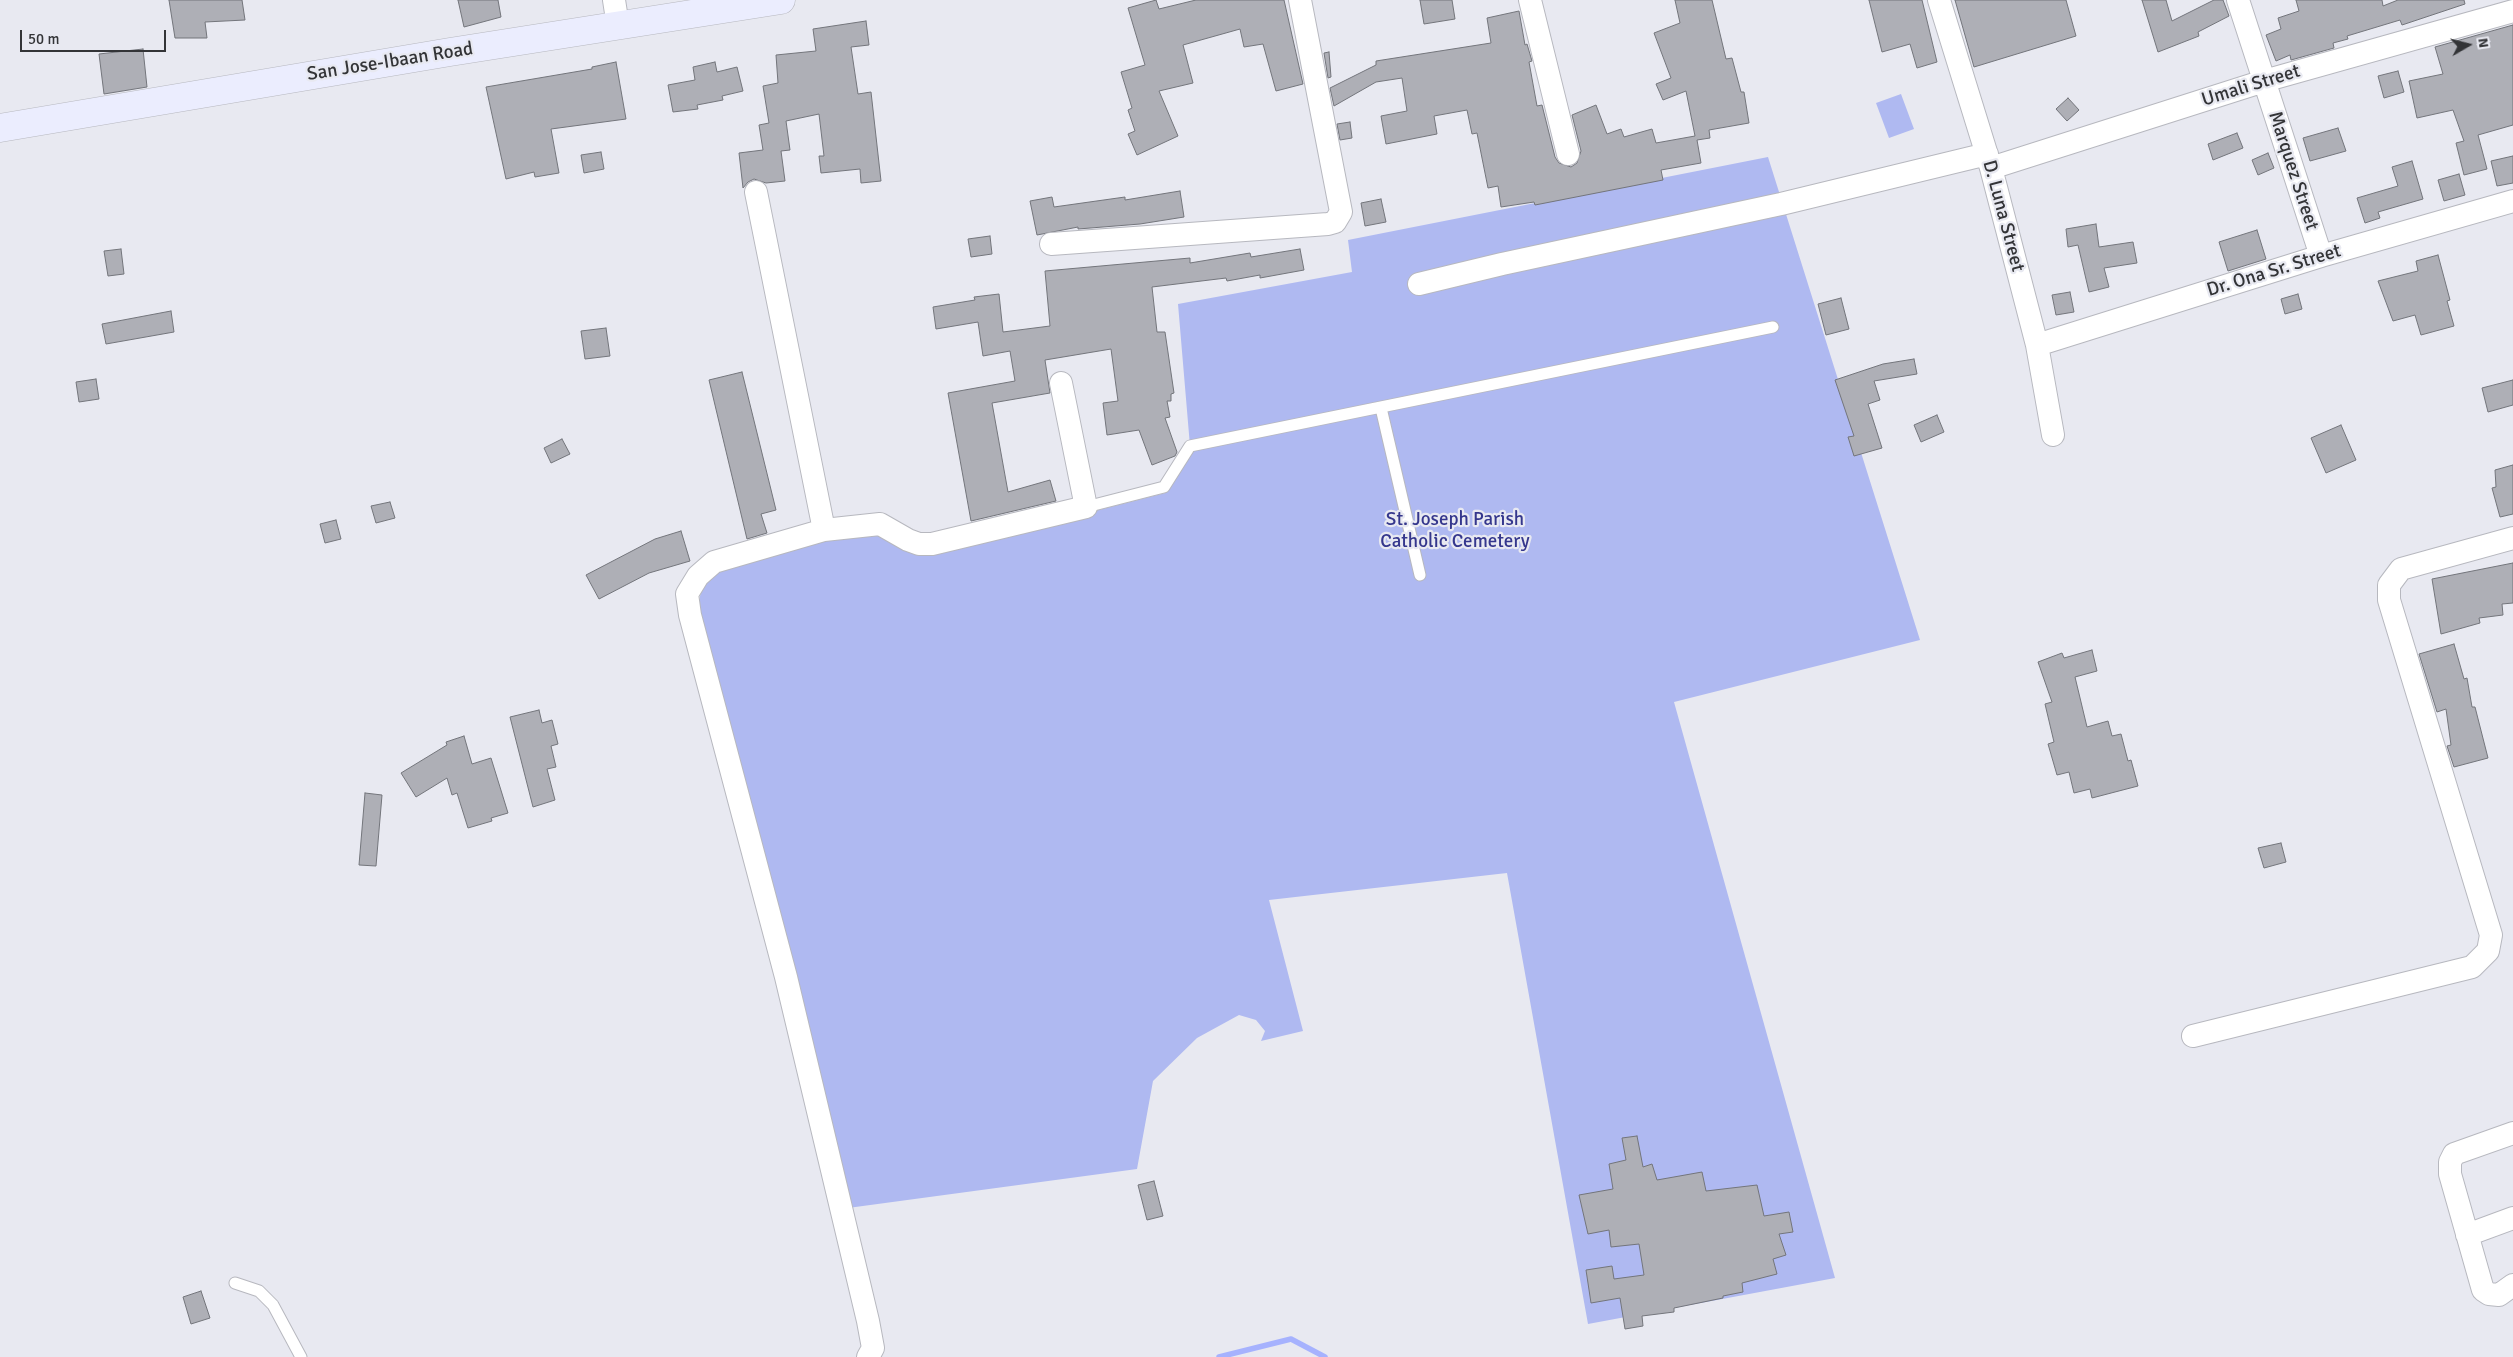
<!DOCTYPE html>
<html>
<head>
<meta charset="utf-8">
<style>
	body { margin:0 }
	#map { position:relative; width:2513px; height:1357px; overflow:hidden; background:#e8e9f1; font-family:Signika,sans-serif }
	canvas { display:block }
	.north { position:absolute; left:2443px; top:20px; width:50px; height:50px; -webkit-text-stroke:4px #e8e9f1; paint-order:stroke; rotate:82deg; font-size:14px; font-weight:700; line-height:20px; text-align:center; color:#333437 }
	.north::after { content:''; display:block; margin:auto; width:18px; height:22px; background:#333437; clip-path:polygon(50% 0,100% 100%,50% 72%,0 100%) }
	.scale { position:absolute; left:20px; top:30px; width:146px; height:22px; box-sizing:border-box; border:2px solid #333437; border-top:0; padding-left:6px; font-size:15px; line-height:18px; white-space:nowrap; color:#333437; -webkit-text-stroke:4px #e8e9f1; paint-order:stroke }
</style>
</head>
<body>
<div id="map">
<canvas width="2513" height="1357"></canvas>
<div class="north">N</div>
<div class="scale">50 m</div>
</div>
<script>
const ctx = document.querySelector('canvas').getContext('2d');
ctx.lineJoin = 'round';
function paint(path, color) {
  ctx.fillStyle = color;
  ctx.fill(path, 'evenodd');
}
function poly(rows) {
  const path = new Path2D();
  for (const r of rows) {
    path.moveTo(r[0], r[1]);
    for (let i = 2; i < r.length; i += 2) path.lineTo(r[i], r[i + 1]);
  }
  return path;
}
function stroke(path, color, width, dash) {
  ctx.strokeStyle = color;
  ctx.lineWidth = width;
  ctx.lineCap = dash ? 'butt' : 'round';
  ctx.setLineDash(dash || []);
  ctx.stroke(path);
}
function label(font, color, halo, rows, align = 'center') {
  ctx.font = font + ' Signika,sans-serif';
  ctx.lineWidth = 4.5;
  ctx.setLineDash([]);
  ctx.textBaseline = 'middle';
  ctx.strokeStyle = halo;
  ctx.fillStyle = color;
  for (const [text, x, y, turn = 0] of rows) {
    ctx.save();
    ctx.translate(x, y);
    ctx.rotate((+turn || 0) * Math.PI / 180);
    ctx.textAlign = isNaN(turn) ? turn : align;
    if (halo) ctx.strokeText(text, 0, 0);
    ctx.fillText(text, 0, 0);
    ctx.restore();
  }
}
paint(poly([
	[1901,94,1914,129,1889,138,1876,103],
	[1768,157,1920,640,1674,702,1835,1278,1588,1324,1507,873,1269,900,1303,1031,1261,1041,1265,1031,1256,1020,1239,1015,1197,1038,1153,1081,1137,1169,848,1208,698,609,702,584,716,569,877,527,934,552,1165,493,1190,446,1178,304,1352,272,1348,240]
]), '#afb9f1');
stroke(poly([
	[1219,1357,1291,1339,1325,1357]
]), '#a6b2fe', 5.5);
const building = poly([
	[169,0,242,0,245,20,205,22,207,38,175,38,169,0],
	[458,0,498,0,501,17,464,27,458,0],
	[1156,0,1159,9,1196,0,1284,0,1303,84,1276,91,1263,44,1244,47,1240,29,1183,45,1193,83,1159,91,1178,136,1137,155,1128,134,1135,131,1128,110,1132,108,1121,72,1145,65,1128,8,1156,0],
	[1420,0,1452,0,1455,19,1424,24,1420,0],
	[1675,0,1712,0,1726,59,1732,58,1741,92,1744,92,1749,123,1709,130,1710,138,1697,140,1701,163,1661,170,1663,180,1535,205,1534,202,1501,207,1498,186,1488,188,1477,133,1472,134,1467,110,1434,116,1437,134,1386,144,1381,116,1407,111,1402,78,1376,82,1334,106,1330,88,1376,65,1376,61,1491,43,1487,18,1519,11,1525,45,1527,44,1532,61,1529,62,1537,106,1542,105,1555,157,1559,163,1571,167,1577,163,1581,151,1572,115,1596,105,1607,134,1621,129,1624,137,1652,129,1656,143,1695,136,1686,91,1663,100,1656,84,1671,78,1654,33,1680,23,1675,0],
	[1869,0,1922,0,1937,62,1917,68,1910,44,1882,52,1869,0],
	[1955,0,2066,0,2076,36,1974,67,1955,0],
	[2142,0,2166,0,2172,21,2214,0,2223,0,2229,16,2198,32,2199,36,2158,52,2142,0],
	[2296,0,2382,0,2383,6,2398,0,2464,0,2465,4,2402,25,2400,20,2347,36,2348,39,2333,43,2334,48,2291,60,2290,55,2276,61,2266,35,2281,29,2278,18,2299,11,2296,0],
	[866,21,869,45,851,47,858,94,871,92,881,181,861,183,860,169,821,173,819,156,824,156,819,114,786,121,790,150,781,151,785,181,766,183,754,179,748,182,743,188,739,153,763,150,759,125,769,123,763,86,778,83,776,55,816,51,813,29,866,21],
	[2513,25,2513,125,2478,135,2487,169,2464,175,2456,143,2464,141,2453,110,2417,118,2409,81,2443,74,2435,47,2513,25],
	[143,49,147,87,104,94,99,54,143,49],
	[1329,52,1331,77,1328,78,1324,53,1329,52],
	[616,62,626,119,551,129,559,173,535,177,534,172,506,179,486,87,592,69,592,67,616,62],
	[715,62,717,72,737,67,743,91,722,96,723,100,697,105,698,109,673,112,668,85,695,80,693,67,715,62],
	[2398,71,2404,92,2384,98,2378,76,2398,71],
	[2068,98,2079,110,2067,121,2056,109,2068,98],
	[1350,122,1352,138,1340,140,1337,124,1350,122],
	[2338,128,2346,151,2310,161,2303,138,2338,128],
	[2237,133,2243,148,2213,160,2208,144,2237,133],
	[601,152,604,169,584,173,581,155,601,152],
	[2268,153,2274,168,2258,175,2252,160,2268,153],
	[2513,156,2513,183,2497,186,2491,161,2513,156],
	[2412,161,2423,199,2378,212,2380,218,2365,223,2357,198,2398,186,2392,167,2412,161],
	[2459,174,2465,195,2444,201,2438,180,2459,174],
	[1180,191,1184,217,1140,224,1078,229,1078,227,1037,235,1030,201,1052,197,1054,207,1125,197,1125,200,1180,191],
	[1381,199,1386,222,1365,226,1361,203,1381,199],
	[2096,224,2099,247,2133,242,2137,263,2104,268,2109,287,2089,292,2078,245,2068,247,2066,229,2096,224],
	[2257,230,2266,259,2228,271,2219,242,2257,230],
	[990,236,992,254,971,257,968,239,990,236],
	[121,249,124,274,108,276,104,251,121,249],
	[1300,249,1304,270,1260,278,1260,275,1227,281,1226,278,1152,287,1157,332,1165,332,1174,393,1171,394,1171,401,1167,401,1170,417,1165,418,1177,452,1175,456,1152,465,1139,430,1107,435,1103,403,1118,401,1111,349,1045,360,1050,393,992,403,1008,492,1050,480,1056,501,971,521,948,393,1015,381,1010,351,983,356,978,322,936,329,933,307,975,300,974,297,999,294,1003,332,1050,326,1045,271,1190,258,1190,263,1250,253,1251,257,1300,249],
	[2438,255,2450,300,2447,301,2454,326,2421,335,2415,315,2393,321,2378,281,2418,271,2416,261,2438,255],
	[2070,292,2074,312,2056,315,2052,295,2070,292],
	[2298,294,2302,309,2285,314,2281,299,2298,294],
	[1841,298,1849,329,1826,335,1818,304,1841,298],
	[171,311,174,332,106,344,102,324,171,311],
	[606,328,610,356,585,359,581,331,606,328],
	[1914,359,1917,374,1874,381,1880,400,1868,404,1882,448,1854,456,1848,437,1854,436,1835,380,1883,364,1914,359],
	[742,372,776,510,761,514,767,533,747,539,709,380,742,372],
	[96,379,99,399,79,402,76,382,96,379],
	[2513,380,2513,405,2488,412,2482,388,2513,380],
	[1937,415,1944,432,1921,442,1914,425,1937,415],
	[2341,425,2356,460,2326,473,2311,438,2341,425],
	[562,439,570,454,551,463,544,448,562,439],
	[2513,465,2513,514,2500,517,2492,488,2496,487,2495,470,2513,465],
	[390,502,395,518,376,523,371,506,390,502],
	[336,520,341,539,325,543,320,524,336,520],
	[681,531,690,561,649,573,599,599,586,575,655,539,681,531],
	[2513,563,2513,603,2502,604,2503,615,2479,618,2480,623,2441,634,2432,579,2513,563],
	[2454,644,2464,679,2467,678,2472,707,2475,707,2488,758,2454,767,2447,746,2451,745,2446,709,2437,712,2419,654,2454,644],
	[2092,650,2097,671,2075,677,2087,727,2108,721,2112,736,2121,734,2128,761,2131,760,2138,786,2092,798,2090,789,2074,793,2069,772,2057,775,2048,744,2054,742,2045,704,2052,702,2038,662,2062,653,2064,658,2092,650],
	[539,710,542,723,552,720,558,744,551,746,556,767,547,769,555,800,533,807,510,717,539,710],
	[464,736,472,764,491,758,508,813,491,818,492,821,468,828,457,793,452,795,447,778,416,797,401,773,447,745,446,742,464,736],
	[365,793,382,795,376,866,359,865,365,793],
	[2281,843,2286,862,2264,868,2258,848,2281,843],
	[1637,1136,1643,1167,1652,1164,1657,1180,1702,1172,1706,1191,1757,1185,1764,1216,1789,1212,1793,1232,1779,1234,1786,1255,1773,1259,1777,1274,1742,1283,1743,1292,1723,1296,1723,1298,1674,1308,1674,1312,1642,1316,1643,1326,1625,1329,1620,1298,1591,1303,1586,1270,1612,1266,1614,1279,1644,1275,1639,1244,1611,1247,1609,1230,1588,1234,1579,1195,1613,1189,1609,1164,1626,1160,1622,1138,1637,1136],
	[1154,1181,1163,1216,1147,1220,1138,1185,1154,1181],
	[201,1291,210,1318,191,1324,183,1297,201,1291]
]);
paint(building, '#aeafb6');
stroke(building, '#73757b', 1);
const service = poly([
	[1381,408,1420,575],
	[1086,507,1164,487,1190,446,1773,327],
	[235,1283,259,1291,273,1305,301,1357]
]);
const minor = poly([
	[614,0,618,26],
	[1530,0,1568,154],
	[1939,0,1991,168,2037,345,2053,435],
	[2238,0,2321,256],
	[1991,168,2264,81,2513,11],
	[756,192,824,530],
	[1051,244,1328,224,1335,222,1341,212,1300,0],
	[1419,284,1502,264,1781,204,1987,154],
	[2037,345,2321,256,2513,201],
	[2193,1036,2472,967,2488,951,2491,935,2389,600,2389,585,2401,569,2513,538],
	[2513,1133,2454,1154,2450,1162,2450,1174,2483,1290,2489,1294,2499,1295,2513,1285],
	[2467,1235,2513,1218],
	[868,1357,873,1348,868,1321,786,977,690,615,687,594,698,576,714,562,824,530,880,524,908,540,919,544,932,544,1086,507,1061,383]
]);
const secondary = poly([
	[0,128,450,52,781,0]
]);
stroke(service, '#b7b8bf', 13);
stroke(minor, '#b7b8bf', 24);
stroke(secondary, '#b7b8bf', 29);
stroke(service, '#fff', 11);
stroke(minor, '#fff', 22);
stroke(secondary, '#ebedfe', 28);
label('19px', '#333437', '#e8e9f1', [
	["San Jose-Ibaan Road",390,62,-9],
	["Umali Street",2251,86,-17],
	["Marquez Street",2293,171,72],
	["D. Luna Street",2003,216,75],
	["Dr. Ona Sr. Street",2274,271,-17]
]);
label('19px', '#35378d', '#e8e9f1', [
	["St. Joseph Parish",1455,520],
	["Catholic Cemetery",1455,542]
]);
</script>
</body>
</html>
